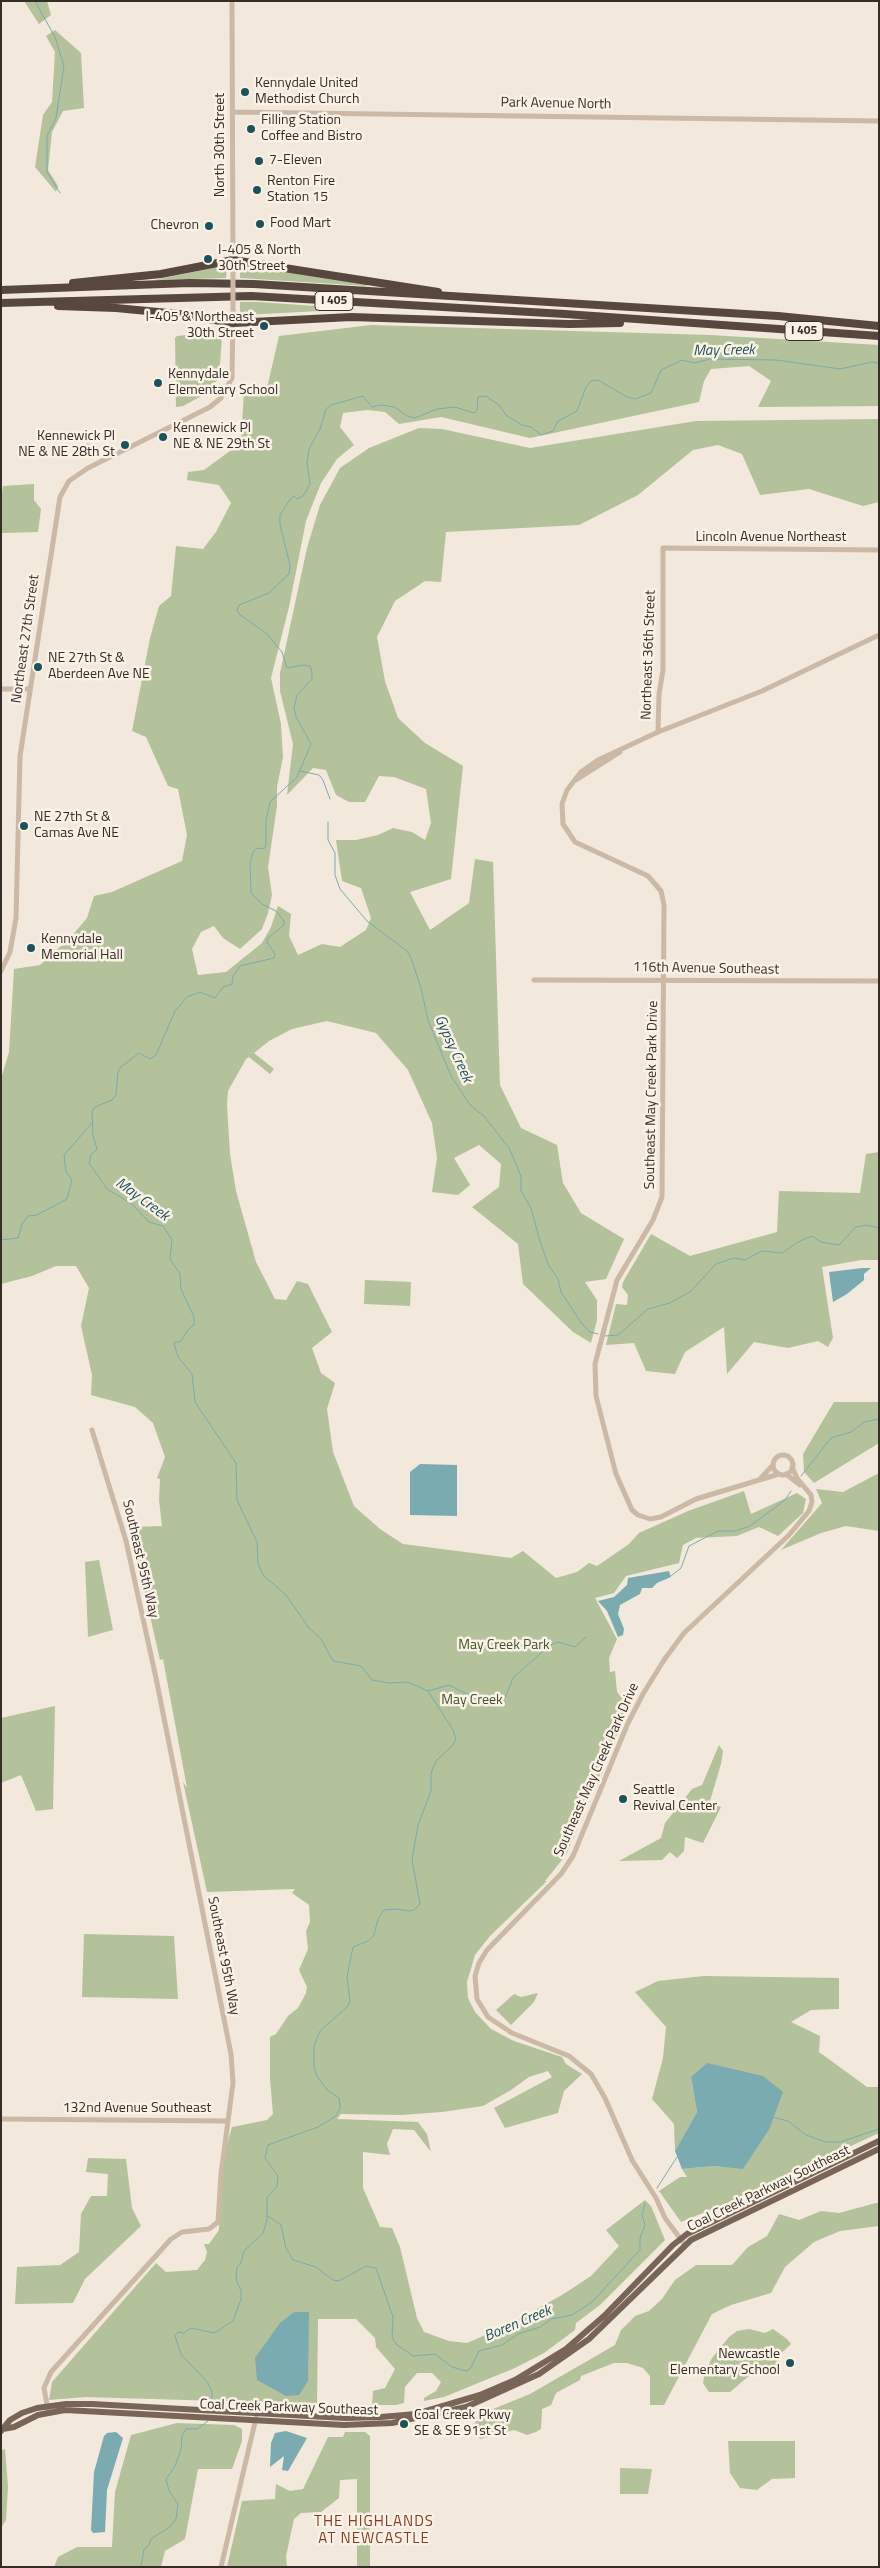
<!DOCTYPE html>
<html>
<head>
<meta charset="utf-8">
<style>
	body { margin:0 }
	#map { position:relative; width:880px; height:2568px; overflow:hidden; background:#f2e8db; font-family:"Titillium Web",sans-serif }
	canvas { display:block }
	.frame { position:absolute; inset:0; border:2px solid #372d27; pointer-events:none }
</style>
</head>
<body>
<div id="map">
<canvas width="880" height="2568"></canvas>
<div class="frame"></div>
</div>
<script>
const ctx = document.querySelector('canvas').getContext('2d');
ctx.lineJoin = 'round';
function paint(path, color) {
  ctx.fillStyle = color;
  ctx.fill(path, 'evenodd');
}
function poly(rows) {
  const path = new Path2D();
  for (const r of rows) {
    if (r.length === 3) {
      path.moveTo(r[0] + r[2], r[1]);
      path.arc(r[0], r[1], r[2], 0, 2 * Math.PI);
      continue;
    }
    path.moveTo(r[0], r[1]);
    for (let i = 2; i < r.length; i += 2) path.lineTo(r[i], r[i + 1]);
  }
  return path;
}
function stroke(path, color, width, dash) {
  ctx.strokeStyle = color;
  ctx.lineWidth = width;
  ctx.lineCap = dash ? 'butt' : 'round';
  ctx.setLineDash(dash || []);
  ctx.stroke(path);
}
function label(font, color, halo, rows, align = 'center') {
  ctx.font = font + ' "Titillium Web",sans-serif';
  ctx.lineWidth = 5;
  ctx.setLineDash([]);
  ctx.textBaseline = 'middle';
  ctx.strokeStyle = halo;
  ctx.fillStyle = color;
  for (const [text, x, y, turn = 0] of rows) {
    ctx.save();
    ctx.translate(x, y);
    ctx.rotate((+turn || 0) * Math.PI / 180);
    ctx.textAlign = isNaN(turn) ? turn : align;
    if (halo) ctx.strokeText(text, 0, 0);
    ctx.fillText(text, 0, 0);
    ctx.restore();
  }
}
paint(poly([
	[24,1,47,1,51,15,39,24],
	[55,30,81,53,84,108,63,111,52,132,48,170,58,186,56,192,35,167,43,115,52,102,55,52,46,36],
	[240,265,367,284,367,286,240,278],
	[227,266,226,278,154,280,218,267],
	[240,302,259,302,357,309,244,315,240,314],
	[371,325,710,335,879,345,879,406,758,407,771,381,749,366,711,369,704,381,699,402,530,438,441,417,399,424,385,412,367,410,343,413,340,427,354,445,337,459,321,483,306,521,289,607,271,678,281,724,283,757,277,787,277,806,268,867,272,895,268,913,262,929,240,949,223,938,214,926,201,932,192,949,198,975,226,972,262,943,271,927,278,906,291,914,289,936,298,955,322,944,340,947,366,930,371,918,361,888,342,881,336,840,356,840,378,835,393,828,412,832,425,840,431,823,426,789,394,777,379,776,365,802,349,802,336,795,326,770,313,768,287,795,293,744,280,691,280,673,307,548,320,505,340,468,369,448,419,428,442,429,530,448,696,421,879,419,879,502,863,506,809,489,760,495,742,454,718,445,693,450,638,495,579,525,446,532,441,582,425,581,395,601,377,637,385,681,398,718,425,743,463,766,451,879,410,892,430,930,469,903,475,859,493,862,500,1085,521,1128,557,1145,563,1183,581,1213,624,1239,606,1279,585,1282,597,1300,597,1320,591,1343,573,1332,523,1284,518,1244,472,1207,499,1187,501,1164,479,1145,454,1158,470,1185,458,1195,432,1192,437,1158,432,1123,408,1070,376,1033,327,1021,292,1029,269,1041,254,1053,274,1069,270,1074,249,1057,246,1059,228,1091,227,1105,230,1154,236,1191,256,1262,275,1299,286,1300,297,1281,308,1284,332,1332,312,1348,321,1373,335,1383,327,1409,333,1452,354,1506,380,1529,403,1544,511,1558,523,1551,556,1578,577,1572,589,1563,597,1566,629,1544,639,1533,688,1511,744,1491,751,1514,797,1493,806,1499,803,1513,778,1536,759,1527,737,1536,696,1538,683,1545,679,1563,626,1576,614,1593,595,1598,617,1639,609,1658,610,1672,615,1671,617,1692,622,1698,633,1697,566,1855,545,1881,547,1881,490,1936,475,1955,467,1982,468,1998,475,2012,491,2029,514,2041,562,2057,566,2064,582,2074,564,2091,558,2113,505,2128,494,2108,552,2077,548,2071,529,2077,511,2090,483,2106,442,2112,402,2115,341,2114,337,2119,418,2122,427,2134,431,2152,414,2130,393,2129,387,2144,390,2155,363,2152,363,2188,380,2227,392,2228,400,2247,417,2318,424,2332,449,2341,467,2343,506,2326,562,2295,591,2276,619,2246,606,2230,645,2200,651,2206,665,2240,600,2305,576,2323,575,2330,544,2353,515,2368,444,2397,424,2401,424,2398,436,2391,441,2382,432,2373,417,2373,405,2387,404,2403,396,2405,372,2405,373,2391,385,2388,395,2369,376,2347,375,2338,356,2319,318,2319,317,2404,86,2397,49,2400,52,2382,156,2263,166,2272,197,2270,205,2260,207,2252,204,2244,209,2244,219,2230,220,2168,232,2127,267,2120,273,2114,270,2079,270,2037,276,2034,288,2016,298,2008,306,1993,307,1987,299,1970,308,1949,306,1931,310,1922,309,1905,292,1893,295,1889,207,1892,183,1782,187,1788,163,1659,160,1660,130,1527,162,1526,159,1500,160,1479,157,1478,165,1457,153,1423,135,1407,91,1395,92,1375,81,1326,89,1288,76,1266,56,1266,32,1276,1,1284,1,1079,9,1052,14,969,40,965,71,937,87,918,94,896,112,892,182,861,187,835,178,789,168,786,146,737,132,731,150,638,159,606,171,596,176,546,203,549,216,532,231,503,219,485,187,480,188,472,204,470,241,443,244,390,267,388,279,336],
	[199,330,222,336,219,378,207,393,183,406,176,407,175,338,177,336,197,334],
	[34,484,34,500,41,509,38,532,2,533,1,596,1,503,3,486],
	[879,1152,879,1260,861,1260,822,1267,833,1338,828,1347,818,1341,788,1348,754,1342,727,1374,724,1327,685,1352,675,1374,646,1371,634,1343,606,1345,616,1304,627,1305,628,1295,622,1287,623,1282,651,1234,690,1256,777,1232,779,1191,860,1193,866,1154],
	[365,1280,411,1282,410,1306,364,1304],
	[834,1402,879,1402,879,1443,814,1483,804,1472,803,1454],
	[879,1473,879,1531,846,1526,821,1533,781,1550,822,1503,816,1489,843,1492],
	[99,1560,113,1630,88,1637,85,1562],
	[55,1706,53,1809,36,1811,21,1775,1,1783,1,1718],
	[719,1745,723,1751,721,1764,710,1801,721,1807,703,1843,685,1837,684,1851,677,1858,670,1852,662,1860,619,1861,661,1838,665,1823,692,1789,702,1785],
	[84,1934,174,1936,178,1999,82,1997],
	[704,1976,839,1978,839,2009,811,2010,791,2022,820,2036,819,2052,867,2087,879,2087,879,2133,739,2198,681,2222,659,2191,680,2177,687,2177,682,2169,714,2166,743,2168,769,2130,691,2077,697,2112,675,2151,674,2124,652,2099,663,2058,666,2027,635,1992,658,1981],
	[538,1993,534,2002,511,2025,496,2010,514,1994,521,1997],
	[88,2158,126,2159,132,2208,141,2226,85,2279,73,2303,15,2304,17,2267,60,2265,79,2252,81,2214,91,2196,107,2196,108,2174,86,2172],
	[876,2203,879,2203,879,2226,840,2231,814,2242,785,2267,771,2293,731,2305,712,2314,664,2405,650,2405,650,2376,643,2368,627,2363,614,2363,581,2376,580,2380,556,2393,551,2405,542,2409,541,2429,536,2432,527,2435,514,2430,480,2439,472,2426,483,2413,530,2394,615,2345,621,2330,635,2316,649,2311,662,2299,675,2280,696,2265,732,2265,748,2247,767,2236,779,2214,799,2220,821,2211,839,2213],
	[749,2329,765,2333,773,2329,787,2339,791,2344,776,2358,779,2367,774,2374,750,2375,730,2392,709,2392,703,2383,705,2372,712,2358,729,2337,737,2331],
	[177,2423,234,2425,242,2429,242,2441,232,2469,198,2469,185,2539,165,2551,161,2567,54,2567,58,2557,77,2547,112,2547,115,2492,131,2435],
	[345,2432,365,2432,370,2436,370,2567,357,2567,357,2479,340,2480,339,2498,321,2512,301,2513,294,2519,286,2556,287,2566,290,2567,227,2567,242,2501,275,2499,276,2484,290,2491,303,2489,328,2437,343,2437],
	[728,2441,795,2441,795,2478,772,2479,757,2490,740,2488,730,2473],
	[5,2449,8,2487,6,2520,1,2528,1,2450],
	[620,2468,652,2469,648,2494,620,2494]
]), '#b3c29a');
paint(poly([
	[862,1268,871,1268,864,1274,864,1280,847,1294,833,1302,829,1272],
	[420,1464,457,1465,457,1516,410,1515,410,1472],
	[669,1571,671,1577,657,1583,652,1588,642,1588,640,1594,620,1605,618,1614,624,1629,623,1635,618,1637,607,1611,598,1601,614,1597,627,1585,628,1578],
	[707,2063,763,2076,783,2092,769,2130,743,2169,714,2166,682,2169,675,2151,697,2112,691,2077],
	[294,2312,309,2312,308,2381,299,2395,286,2396,257,2380,255,2358,280,2323],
	[286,2431,307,2438,288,2471,282,2470,284,2456,270,2467,271,2443,275,2433],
	[116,2432,123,2438,107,2490,105,2532,93,2533,91,2530,94,2472,104,2436,107,2433]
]), '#79abb0');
stroke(poly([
	[35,1,55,37,64,66,56,118,47,136,47,172,60,193],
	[300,771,319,775,323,780,330,799],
	[328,822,328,840,335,853,335,875,340,889,367,921,407,951,411,958,421,988,428,1020,451,1076,470,1105,484,1116,509,1148,521,1176,521,1191,531,1208,540,1241,548,1264,558,1279,561,1292,582,1324,590,1332,598,1334],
	[1,1240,18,1238,22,1224,28,1216,37,1215,67,1199,72,1180,66,1172,64,1155,93,1122],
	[605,1336,618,1335,648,1309,670,1303,691,1291,716,1264,734,1258,745,1260,762,1251,782,1253,798,1242,812,1236,821,1242,839,1245,856,1227,866,1225,879,1228],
	[801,1476,831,1438,851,1432,864,1422,879,1419],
	[671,1576,681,1568,689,1546,718,1531,735,1531,750,1526,785,1500,791,1491],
	[428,1691,449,1685,479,1700,500,1701,505,1698,513,1678,550,1645,558,1642,575,1647,586,1637],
	[773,2117,788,2121,806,2135,826,2142,840,2142,879,2129],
	[657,2188,677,2157],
	[268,2216,281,2225,286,2248,293,2260,316,2267,333,2280,339,2281,366,2266,376,2268,393,2317,392,2337,396,2344,413,2356,435,2354,452,2367,466,2371,470,2369,479,2351,502,2345,518,2334,540,2327,551,2319,572,2315,592,2302,640,2250,640,2238,645,2225,642,2215,645,2203],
	[212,2407,212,2392,208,2383,181,2354,175,2336,178,2332,184,2333,191,2328,214,2333,233,2321,241,2299,241,2291,236,2279,237,2267,241,2263,244,2251,263,2233,267,2220,267,2198,277,2186,278,2176,265,2158,268,2145,318,2127,336,2116,340,2108,339,2098,327,2090,317,2076,314,2067,314,2046,320,2031,348,2006,350,2001,347,1977,353,1947,368,1941,374,1935,378,1919,384,1910,396,1909,409,1911,414,1910,420,1904,412,1860,418,1825,431,1791,431,1774,433,1767,437,1760,452,1746,456,1739,453,1730,428,1691,408,1682,389,1683,372,1680,361,1666,333,1661,321,1639,309,1628,286,1595,263,1575,258,1563,257,1542,237,1500,236,1463,195,1402,192,1374,178,1357,174,1343,181,1341,188,1330,194,1325,194,1317,181,1289,180,1274,170,1259,172,1240,163,1226,149,1222,132,1204,107,1189,89,1163,91,1155,97,1149,93,1136,92,1111,95,1107,112,1100,116,1095,118,1072,121,1067,139,1053,150,1059,156,1055,175,1011,187,997,200,992,215,998,223,987,232,984,233,976,240,966,274,958,275,954,267,942,268,938,284,925,284,921,276,911,262,904,251,893,250,863,253,852,257,848,264,849,266,844,266,820,270,802,297,777,311,744,296,717,294,708,297,695,312,679,312,672,310,666,304,665,287,668,282,652,266,633,240,615,237,610,239,605,269,593,289,574,290,565,280,525,280,515,291,498,294,496,297,499,303,496,310,484,307,463,309,449,320,429,326,409,331,405,363,396,372,407,381,405,395,407,407,416,415,418,437,409,455,407,474,413,477,410,478,397,486,396,500,406,506,415,522,425,531,427,541,435,553,431,558,421,577,411,586,387,591,381,598,380,627,397,635,399,651,393,661,370,682,360,694,363,710,359,776,360,840,369,872,362,879,363],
	[141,2567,144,2549,149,2545,151,2539,170,2527,176,2519,178,2504,169,2491,166,2479,175,2466,181,2450,182,2436,186,2429,197,2429,208,2421]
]), '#79abb0', 1);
stroke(poly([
	[232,1,233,273],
	[232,112,879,121],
	[88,446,96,454,107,458],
	[1,689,30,689],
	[658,732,659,694,663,670,663,548,879,550],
	[576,780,620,752],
	[1,971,10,952,16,918,20,756,60,497,69,481,88,468,210,407,221,398,232,378,233,314],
	[534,980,879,981],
	[783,1465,10],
	[779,1474,696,1499,661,1517,650,1519,638,1515,632,1510,616,1474,596,1396,595,1364,617,1280,653,1220,662,1197,664,905,661,891,648,876,575,842,563,824,562,804,567,790,581,772,598,760,658,732,762,691,879,635],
	[786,1474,800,1485],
	[760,1479,773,1465],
	[1,2119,228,2121],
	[685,2245,665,2218,656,2198,632,2160,605,2098,591,2074,569,2056,512,2033,488,2017,477,1999,475,1976,479,1963,487,1950,561,1874,573,1856,628,1723,643,1694,664,1660,684,1633,789,1535,809,1511,812,1502,811,1495,797,1478,792,1467],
	[48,2410,44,2388,51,2372,171,2239,182,2232,209,2229,218,2222,221,2174,233,2083,231,2054,156,1678,126,1541,92,1430],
	[221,2567,256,2418]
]), '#cbb9a6', 5);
stroke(poly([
	[3,2429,14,2427,38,2415,65,2410,344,2425,392,2423,466,2407,539,2374,589,2339,691,2240,879,2149],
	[1,2431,10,2420,22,2413,37,2408,66,2404,92,2404,345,2418,381,2417,416,2414,480,2395,515,2380,566,2349,604,2316,673,2245,687,2234,879,2141]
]), '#796558', 6);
stroke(poly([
	[73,283,161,274,233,260,438,292],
	[1,290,189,283,254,284,778,316,879,326],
	[1,303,251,296,565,314,879,336],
	[58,306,116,308,179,314,233,323,351,317,569,324,620,323]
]), '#58473e', 8);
stroke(poly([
	[233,314,233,273]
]), '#cbb9a6', 5);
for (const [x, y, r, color] of [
	[245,92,5,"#1c5259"],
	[251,129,5,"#1c5259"],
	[259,161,5,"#1c5259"],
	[257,190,5,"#1c5259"],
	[260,224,5,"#1c5259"],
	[209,226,5,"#1c5259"],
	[208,259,5,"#1c5259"],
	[264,326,5,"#1c5259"],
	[158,383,5,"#1c5259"],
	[163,437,5,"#1c5259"],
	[125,445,5,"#1c5259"],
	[38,667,5,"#1c5259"],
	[24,826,5,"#1c5259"],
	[31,948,5,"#1c5259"],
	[623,1799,5,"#1c5259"],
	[790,2363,5,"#1c5259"],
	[404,2424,5,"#1c5259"]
]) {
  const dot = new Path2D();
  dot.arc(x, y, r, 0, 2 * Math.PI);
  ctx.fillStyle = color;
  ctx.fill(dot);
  stroke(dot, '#faf2e7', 2);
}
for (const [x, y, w] of [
	[334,301,38],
	[804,331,38]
]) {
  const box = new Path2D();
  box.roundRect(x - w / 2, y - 9.5, w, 19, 4);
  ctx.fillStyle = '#faf2e7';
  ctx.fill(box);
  stroke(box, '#372d27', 1);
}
label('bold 12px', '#372d27', null, [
	["I 405",334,301],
	["I 405",804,331]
]);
label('14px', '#372d27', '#faf2e7', [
	["Kennydale United",255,84],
	["Methodist Church",255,100],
	["Filling Station",261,121],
	["Coffee and Bistro",261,137],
	["7-Eleven",269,161],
	["Renton Fire",267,182],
	["Station 15",267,198],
	["Food Mart",270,224],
	["Chevron",199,226,"right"],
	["I-405 & North",218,251],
	["30th Street",218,267],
	["I-405 & Northeast",254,318,"right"],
	["30th Street",254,334,"right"],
	["Kennydale",168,375],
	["Elementary School",168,391],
	["Kennewick Pl",173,429],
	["NE & NE 29th St",173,445],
	["Kennewick Pl",115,437,"right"],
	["NE & NE 28th St",115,453,"right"],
	["NE 27th St &",48,659],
	["Aberdeen Ave NE",48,675],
	["NE 27th St &",34,818],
	["Camas Ave NE",34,834],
	["Kennydale",41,940],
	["Memorial Hall",41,956],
	["Seattle",633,1791],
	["Revival Center",633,1807],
	["Newcastle",780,2355,"right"],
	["Elementary School",780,2371,"right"],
	["Coal Creek Pkwy",414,2416],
	["SE & SE 91st St",414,2432]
], 'left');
label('14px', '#372d27', '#faf2e7', [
	["Park Avenue North",556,104,1],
	["North 30th Street",221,145,-90],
	["Lincoln Avenue Northeast",771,538],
	["Northeast 27th Street",26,639,-82],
	["Northeast 36th Street",649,655,-88],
	["116th Avenue Southeast",706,969,1],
	["Southeast May Creek Park Drive",652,1095,-89],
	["Southeast 95th Way",140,1559,77],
	["Southeast May Creek Park Drive",597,1770,-66],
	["Southeast 95th Way",223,1956,79],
	["132nd Avenue Southeast",137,2109],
	["Coal Creek Parkway Southeast",769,2189,-26],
	["Coal Creek Parkway Southeast",289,2408,2]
]);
label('14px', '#44552b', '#faf2e7', [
	["May Creek Park",504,1646],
	["May Creek",472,1701]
]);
label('italic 15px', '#1c5259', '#faf2e7', [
	["May Creek",724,351,-1],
	["Gypsy Creek",453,1049,66],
	["May Creek",142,1200,36],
	["Boren Creek",518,2324,-23]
]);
ctx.letterSpacing = '1px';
label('15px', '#873c1f', '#faf2e7', [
	["THE HIGHLANDS",374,2522],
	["AT NEWCASTLE",374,2539]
]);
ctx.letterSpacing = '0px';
</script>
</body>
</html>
